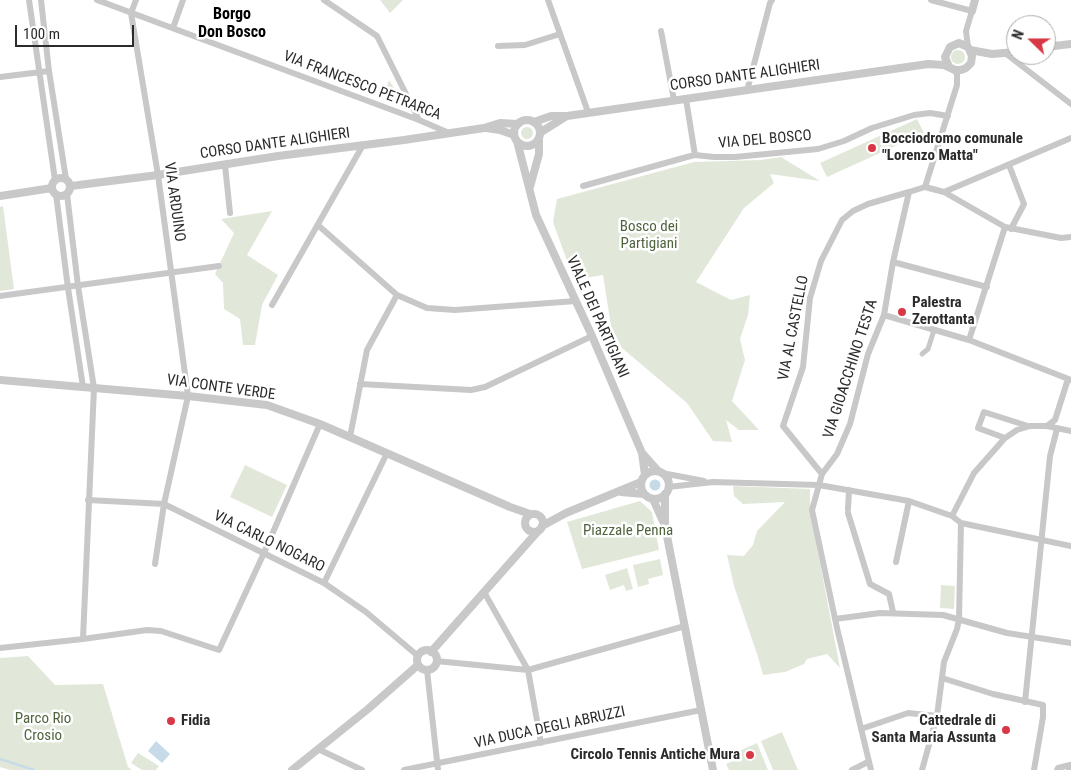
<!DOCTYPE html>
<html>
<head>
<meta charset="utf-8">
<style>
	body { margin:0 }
	#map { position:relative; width:1071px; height:770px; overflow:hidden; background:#fff; font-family:"Roboto Condensed",sans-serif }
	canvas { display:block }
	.north { position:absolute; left:1006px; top:15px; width:50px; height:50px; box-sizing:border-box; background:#fff; border:1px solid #aaa; border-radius:50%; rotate:292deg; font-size:14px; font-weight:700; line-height:20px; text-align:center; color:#2b2b2b }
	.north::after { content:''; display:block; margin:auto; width:18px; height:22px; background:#d83845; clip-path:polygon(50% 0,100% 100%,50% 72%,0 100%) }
	.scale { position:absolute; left:15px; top:25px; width:119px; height:22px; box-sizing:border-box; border:2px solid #2b2b2b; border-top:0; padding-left:6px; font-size:15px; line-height:18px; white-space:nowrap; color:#2b2b2b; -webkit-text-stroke:4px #fff; paint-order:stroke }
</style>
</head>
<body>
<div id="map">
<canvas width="1071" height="770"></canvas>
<div class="north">N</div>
<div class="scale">100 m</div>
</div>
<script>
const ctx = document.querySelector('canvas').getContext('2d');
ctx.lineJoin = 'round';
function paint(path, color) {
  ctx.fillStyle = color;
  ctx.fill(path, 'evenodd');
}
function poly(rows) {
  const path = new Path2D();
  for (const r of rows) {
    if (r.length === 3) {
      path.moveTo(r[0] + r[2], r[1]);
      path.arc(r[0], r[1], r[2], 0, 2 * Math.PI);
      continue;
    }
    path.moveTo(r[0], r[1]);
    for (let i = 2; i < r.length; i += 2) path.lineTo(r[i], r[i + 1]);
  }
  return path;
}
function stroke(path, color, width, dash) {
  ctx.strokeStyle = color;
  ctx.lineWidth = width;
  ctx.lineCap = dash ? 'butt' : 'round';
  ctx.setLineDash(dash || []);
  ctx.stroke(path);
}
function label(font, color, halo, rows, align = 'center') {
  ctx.font = font + ' "Roboto Condensed",sans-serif';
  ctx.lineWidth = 5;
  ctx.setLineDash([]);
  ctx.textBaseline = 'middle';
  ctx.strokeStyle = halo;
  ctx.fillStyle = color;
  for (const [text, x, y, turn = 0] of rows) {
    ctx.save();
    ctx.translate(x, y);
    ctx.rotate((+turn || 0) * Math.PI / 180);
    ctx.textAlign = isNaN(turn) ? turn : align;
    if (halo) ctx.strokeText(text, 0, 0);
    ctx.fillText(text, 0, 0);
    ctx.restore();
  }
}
paint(poly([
	[380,0,403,0,390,13],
	[958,57,7],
	[389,80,401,99,399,102,390,98,393,92,386,88],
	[917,119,924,133,827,177,820,163],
	[527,133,6],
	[781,157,820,181,770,174,774,183,744,208,696,282,731,300,750,295,748,315,740,339,745,360,732,401,759,430,739,430,726,420,732,442,713,441,687,403,622,348,611,326,603,275,574,280,553,222,557,199,694,162,761,160],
	[3,206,14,289,0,291,0,207],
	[272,211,247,255,278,275,262,305,255,345,243,345,240,319,224,309,223,283,215,274,234,233,221,219],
	[245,465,287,485,272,517,230,497],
	[733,486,810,489,810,510,840,668,827,654,807,659,804,664,785,672,763,675,758,657,734,586,727,555,744,556,753,545,757,531,785,502,743,504,734,496],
	[640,501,652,512,659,550,582,569,567,522],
	[660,559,663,575,648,579,649,584,638,587,633,565],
	[627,568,633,589,626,591,624,585,610,590,605,575],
	[941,585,955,586,954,609,940,608],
	[28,656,55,685,103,684,128,767,132,770,10,770,0,767,0,658],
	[782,732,798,770,773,770,761,741],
	[757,743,768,770,729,770,726,764,740,758,737,752],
	[138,753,159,766,156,770,142,770,131,763]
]), '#e2e8d9');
paint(poly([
	[655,485,5.5],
	[156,741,170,754,162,763,148,751]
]), '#c6dbe7');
stroke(poly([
	[0,759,34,770]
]), '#c6dbe7', 2.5);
stroke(poly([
	[922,354,928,349,934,330]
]), '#c8c8c8', 5);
stroke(poly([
	[29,0,55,180],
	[41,0,49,71,66,179],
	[97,0,419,120,449,133],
	[136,0,131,13,158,175,188,396,164,504,155,564],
	[324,0,377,36,419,120],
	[548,0,588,112],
	[931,0,972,11,966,31,968,47],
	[173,28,183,0],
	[661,31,674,100],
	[498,46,525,45,560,34],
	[1005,53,1071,104],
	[0,77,49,71],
	[747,91,770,3,772,0],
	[686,99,695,155],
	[225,165,230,213],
	[1009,165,1024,204,1011,229],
	[583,186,687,157,695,155,714,157,735,157,818,149,844,141,872,128,914,115,930,113,948,116],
	[925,187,944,192,1005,227,1061,238,1071,237],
	[925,187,957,85,957,74,953,69],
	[944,192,1071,138],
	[56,194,68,288,83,387],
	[67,194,78,286,94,388,83,639],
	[319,226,397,295,427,308,455,310,576,301],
	[893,262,987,287],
	[0,296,219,266],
	[272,305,363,145],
	[884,315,969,340,1071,380],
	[969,340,1005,227],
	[360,384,471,390,485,387,592,336],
	[1047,426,1055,420,1068,379],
	[350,437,367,350,397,295],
	[1005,438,978,428,984,412,1028,426],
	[662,473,704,481],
	[822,474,783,426,803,367,810,298,821,261,842,220,853,211,868,204,909,192],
	[668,487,713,482,819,485,909,501,952,516,961,523,1071,546],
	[88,500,164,504,324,583,366,612,418,656],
	[848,509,849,490],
	[848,513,870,584,889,594,893,612],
	[952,516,974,473,1005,438,1017,430,1030,426,1047,426,1071,431],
	[896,562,909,501],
	[324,583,387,453],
	[484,592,528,670,541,743],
	[835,619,880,613,943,615,1007,633,1071,643],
	[0,648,83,639,147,630,161,631,219,650,264,553,320,424],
	[436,661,528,670,685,626],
	[427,670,438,770],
	[942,678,993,694,1043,705,1043,717,1034,770],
	[1025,702,1050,456,1057,429],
	[861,729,908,713,937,716],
	[318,749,362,770],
	[404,770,701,710],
	[852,770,868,762],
	[871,770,837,628,812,510,822,474,837,454,850,424,868,354,884,315,893,262,909,192,925,187],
	[922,770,937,716,944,662,957,629,959,619,961,523],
	[1057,770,1058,768,1070,765,1069,770]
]), '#c8c8c8', 6);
stroke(poly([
	[972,11,975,0],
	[1046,47,1071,44],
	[970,50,992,54,1016,52],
	[527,133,13],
	[534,122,551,116,567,116,928,64,944,65,955,70,961,70,966,68,971,63,972,56,968,47,959,43,950,47,945,57,949,67],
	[486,128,500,130,514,135],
	[541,132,565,117],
	[517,141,536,215,592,336,642,453,645,475],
	[61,187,9],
	[71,186,158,175,278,156,404,140,484,128,500,123,518,124],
	[530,187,539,154,539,139],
	[0,196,52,188],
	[0,380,188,396,267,405,320,424,510,507,530,514],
	[642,453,658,471],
	[655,485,14],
	[621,492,644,494],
	[653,499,665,526,713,770],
	[534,523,9],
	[665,524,665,494],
	[542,526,566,513,641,482],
	[427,660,10],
	[431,652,539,530],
	[292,770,368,709,418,665]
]), '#c8c8c8', 8);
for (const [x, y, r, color] of [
	[872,148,5,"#d83845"],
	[902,312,5,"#d83845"],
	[171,721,5,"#d83845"],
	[1006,730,5,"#d83845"],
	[750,755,5,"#d83845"]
]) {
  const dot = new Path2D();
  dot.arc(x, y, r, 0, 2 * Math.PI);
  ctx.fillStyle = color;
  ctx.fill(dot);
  stroke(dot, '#fff', 2);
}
label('15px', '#2b2b2b', '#fff', [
	["CORSO DANTE ALIGHIERI",745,76,-8],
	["VIA FRANCESCO PETRARCA",362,86,21],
	["VIA DEL BOSCO",765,140,-5],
	["CORSO DANTE ALIGHIERI",275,144,-8],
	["VIA ARDUINO",174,202,82],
	["VIALE DEI PARTIGIANI",597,317,66],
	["VIA AL CASTELLO",794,328,-79],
	["VIA GIOACCHINO TESTA",851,369,-72],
	["VIA CONTE VERDE",221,388,8],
	["VIA CARLO NOGARO",269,542,26],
	["VIA DUCA DEGLI ABRUZZI",550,728,-12]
]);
label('bold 15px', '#2b2b2b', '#fff', [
	["Bocciodromo comunale",882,139],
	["\"Lorenzo Matta\"",882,156],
	["Palestra",912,303],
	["Zerottanta",912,320],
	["Fidia",181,721],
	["Cattedrale di",996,721,"right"],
	["Santa Maria Assunta",996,738,"right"],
	["Circolo Tennis Antiche Mura",740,755,"right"]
], 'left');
label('15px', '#4f633d', '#fff', [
	["Bosco dei",649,227],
	["Partigiani",649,244],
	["Piazzale Penna",628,531],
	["Parco Rio",43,719],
	["Crosio",43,736]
]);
label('bold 16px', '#000', '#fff', [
	["Borgo",232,15],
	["Don Bosco",232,33]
]);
</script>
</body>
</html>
